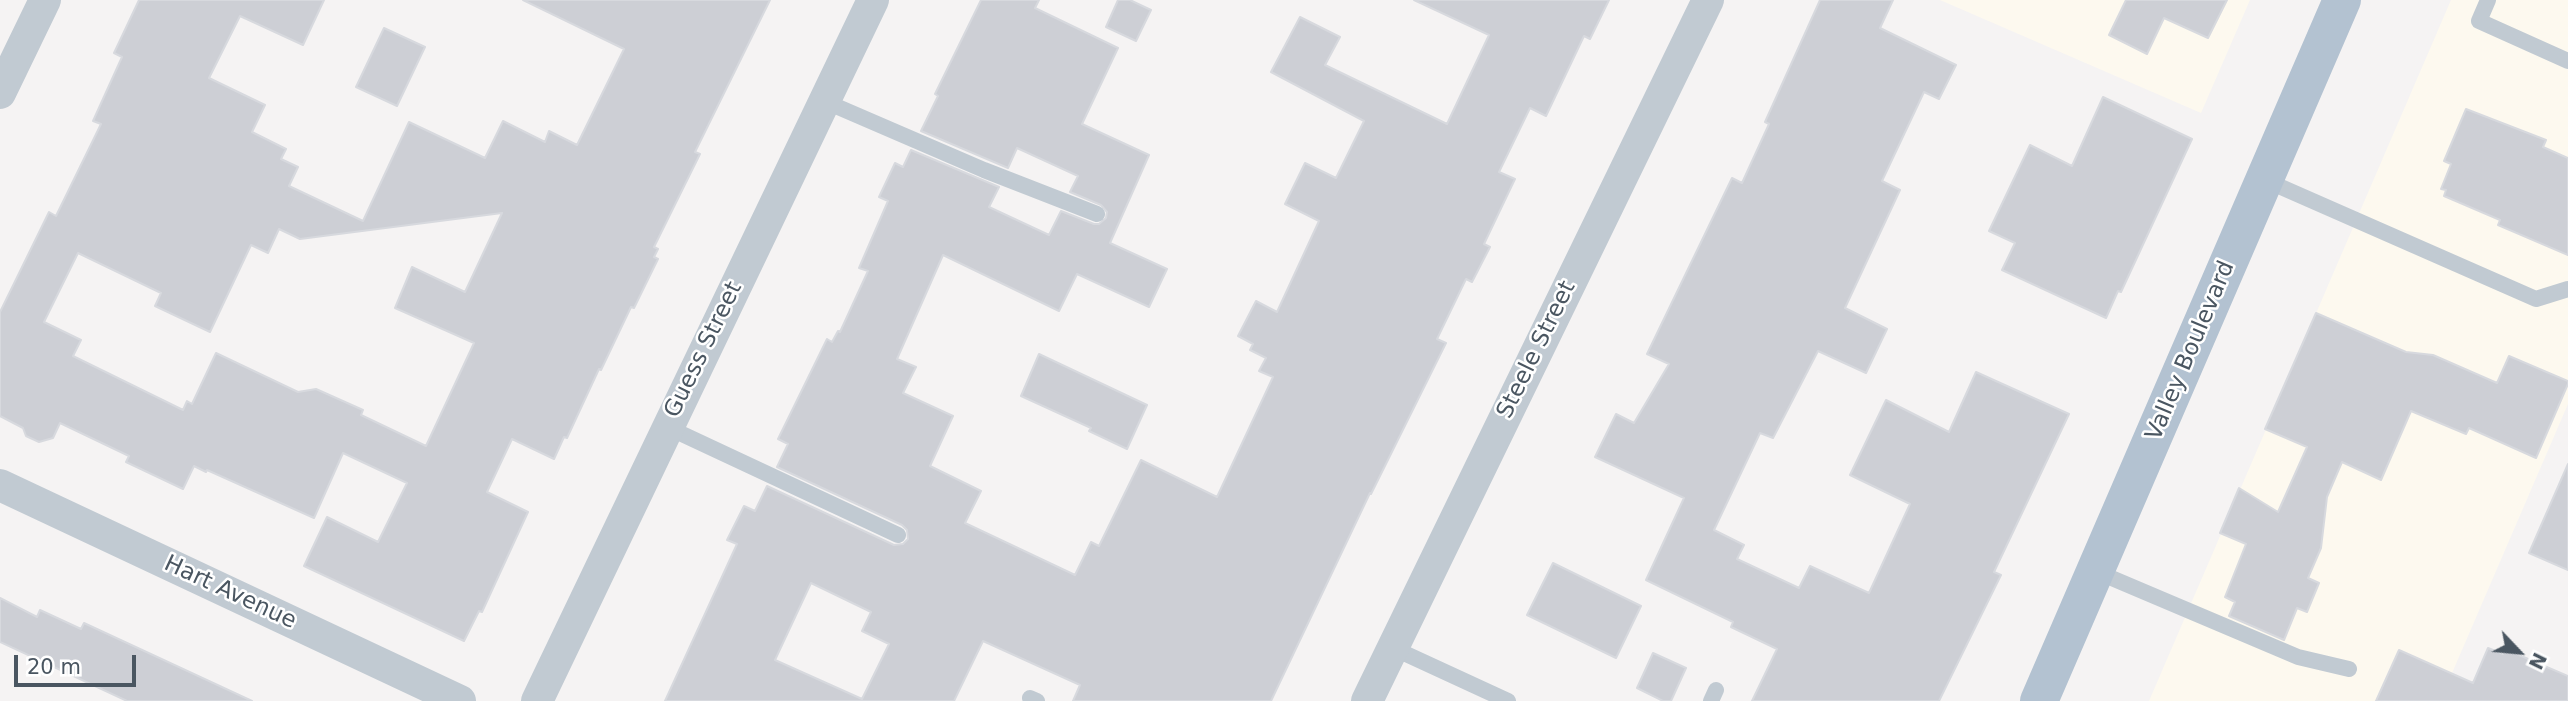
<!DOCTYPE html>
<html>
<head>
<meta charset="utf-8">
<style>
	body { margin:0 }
	#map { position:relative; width:2568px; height:701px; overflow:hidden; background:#f5f3f3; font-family:"DejaVu Sans",sans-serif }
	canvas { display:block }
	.north { position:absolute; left:2484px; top:617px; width:70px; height:70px; -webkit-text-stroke:5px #fff; paint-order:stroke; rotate:116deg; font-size:19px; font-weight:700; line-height:28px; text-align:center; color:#4a5661 }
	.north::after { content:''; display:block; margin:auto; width:24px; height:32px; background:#4a5661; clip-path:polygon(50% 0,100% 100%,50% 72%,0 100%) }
	.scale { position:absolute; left:14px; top:655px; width:122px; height:32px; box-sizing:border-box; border:4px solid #4a5661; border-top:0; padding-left:9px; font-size:21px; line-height:24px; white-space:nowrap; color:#4a5661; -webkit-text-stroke:5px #fff; paint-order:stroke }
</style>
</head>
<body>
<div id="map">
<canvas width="2568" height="701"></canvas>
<div class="north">N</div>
<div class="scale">20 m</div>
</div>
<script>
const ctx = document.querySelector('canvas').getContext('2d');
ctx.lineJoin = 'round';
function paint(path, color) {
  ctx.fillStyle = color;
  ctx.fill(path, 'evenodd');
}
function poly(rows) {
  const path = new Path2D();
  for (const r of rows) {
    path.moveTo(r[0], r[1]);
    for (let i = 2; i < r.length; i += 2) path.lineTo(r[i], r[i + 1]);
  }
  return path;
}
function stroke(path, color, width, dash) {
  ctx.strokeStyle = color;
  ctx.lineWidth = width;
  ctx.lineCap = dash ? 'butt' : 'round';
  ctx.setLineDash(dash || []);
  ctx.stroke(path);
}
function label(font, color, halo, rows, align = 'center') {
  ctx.font = font + ' "DejaVu Sans",sans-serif';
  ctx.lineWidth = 5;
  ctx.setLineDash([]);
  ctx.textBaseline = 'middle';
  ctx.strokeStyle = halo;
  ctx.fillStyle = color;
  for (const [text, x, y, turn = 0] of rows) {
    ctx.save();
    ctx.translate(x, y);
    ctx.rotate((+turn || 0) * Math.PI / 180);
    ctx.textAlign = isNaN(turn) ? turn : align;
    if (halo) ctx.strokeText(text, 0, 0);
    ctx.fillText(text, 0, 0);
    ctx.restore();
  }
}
paint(poly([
	[1940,0,2250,0,2201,113],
	[2451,0,2568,0,2568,404,2440,701,2149,701]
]), '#fdf9ef');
const building = poly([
	[139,0,324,0,303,45,240,16,209,78,265,105,252,132,286,149,281,159,298,167,289,186,363,221,409,122,485,158,503,121,545,142,549,131,577,145,624,49,523,0,770,0,695,152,700,154,654,247,658,249,654,257,658,259,634,308,631,307,601,370,599,369,567,438,564,437,554,459,512,439,487,492,528,512,482,612,479,611,464,641,304,566,327,517,378,542,407,483,343,453,314,518,207,470,206,472,194,466,183,489,126,462,129,456,60,423,53,438,39,442,26,436,23,428,0,416,0,312,49,212,56,216,101,124,93,121,122,57,114,53,139,0],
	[502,213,465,292,412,267,395,308,474,343,426,446,361,415,363,410,316,389,298,392,216,353,192,404,187,401,183,410,73,356,81,340,44,322,78,253,161,293,155,306,210,332,251,245,268,253,279,229,300,239,502,213],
	[981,0,1039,0,1035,8,1118,48,1082,124,1149,155,1110,243,1167,269,1149,307,1077,274,1059,311,943,255,897,359,916,367,903,393,953,416,930,466,981,491,965,523,1075,575,1091,542,1099,546,1141,460,1217,497,1273,377,1259,371,1266,358,1250,350,1253,344,1238,336,1256,301,1277,312,1319,221,1285,204,1305,163,1336,178,1364,121,1271,72,1300,17,1340,37,1325,65,1447,124,1489,35,1414,0,1609,0,1590,39,1584,36,1546,116,1530,108,1499,172,1515,179,1484,244,1490,247,1472,282,1466,279,1437,339,1446,343,1371,494,1370,493,1271,701,1073,701,1080,685,983,641,954,701,665,701,737,544,727,540,744,506,755,511,767,486,894,545,903,544,908,539,907,530,902,525,777,467,788,444,778,439,827,339,832,342,838,331,840,332,868,271,859,268,888,201,879,197,895,163,903,167,911,150,999,187,989,207,1049,235,1061,211,1094,224,1099,224,1106,218,1107,212,1101,205,1070,192,1078,176,1017,148,1008,168,921,131,938,96,935,94,981,0],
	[811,583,871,612,862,631,889,644,862,699,775,660,811,583],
	[1118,0,1130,0,1151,10,1136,41,1106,27,1118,0],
	[1820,0,1893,0,1880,28,1956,65,1939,99,1924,92,1882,181,1900,190,1845,308,1887,329,1866,373,1818,351,1773,438,1760,433,1714,530,1744,545,1737,559,1799,588,1810,566,1869,593,1910,504,1850,475,1886,400,1949,432,1976,372,2069,414,1994,572,2001,575,1939,701,1752,701,1777,649,1731,627,1733,622,1646,580,1684,498,1595,457,1616,414,1634,423,1669,364,1647,354,1732,178,1742,183,1769,124,1765,122,1820,0],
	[2126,0,2227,0,2208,38,2164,18,2147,54,2109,35,2126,0],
	[384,28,425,47,397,106,356,87,384,28],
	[2103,97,2192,139,2121,292,2118,291,2106,318,2002,270,2015,243,1989,231,2030,145,2072,166,2103,97],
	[2466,109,2546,140,2543,147,2568,158,2568,255,2498,225,2500,220,2444,196,2446,190,2441,189,2451,164,2444,161,2466,109],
	[2316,313,2406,352,2433,355,2497,383,2509,356,2568,381,2568,384,2536,458,2469,428,2466,434,2411,411,2381,480,2342,462,2327,497,2321,548,2308,578,2319,583,2307,612,2297,608,2284,640,2229,616,2235,602,2225,597,2246,544,2220,533,2239,488,2278,512,2307,447,2265,429,2316,313],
	[1039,354,1147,405,1127,449,1089,431,1091,428,1021,396,1039,354],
	[2568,464,2568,570,2529,553,2568,464],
	[1553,563,1641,606,1616,658,1527,615,1553,563],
	[0,598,37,617,40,610,81,629,84,623,252,701,127,701,0,642,0,598],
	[2488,648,2503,654,2505,649,2568,676,2568,701,2376,701,2399,650,2473,683,2488,648],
	[1653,653,1686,668,1671,701,1663,701,1637,688,1653,653]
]);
paint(building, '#cdcfd5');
stroke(building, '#d7d9de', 2);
stroke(poly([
	[2488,0,2479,21,2568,61],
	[824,101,984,170,1097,214],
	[2265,180,2536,299,2568,289],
	[667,427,898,535],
	[2095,571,2298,657,2349,669],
	[1393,648,1508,701],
	[1030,698,1037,701],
	[1711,701,1716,690]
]), '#c1cad2', 16);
stroke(poly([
	[0,93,45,0],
	[0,485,460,701],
	[537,701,873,0],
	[1367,701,1708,0]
]), '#c1cad2', 32);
stroke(poly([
	[2039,701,2342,0]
]), '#b3c2d1', 38);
label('23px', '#4a5661', '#fff', [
	["Guess Street",704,350,-64],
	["Steele Street",1537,350,-64],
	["Valley Boulevard",2191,351,-67],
	["Hart Avenue",230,593,25]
]);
</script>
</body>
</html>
